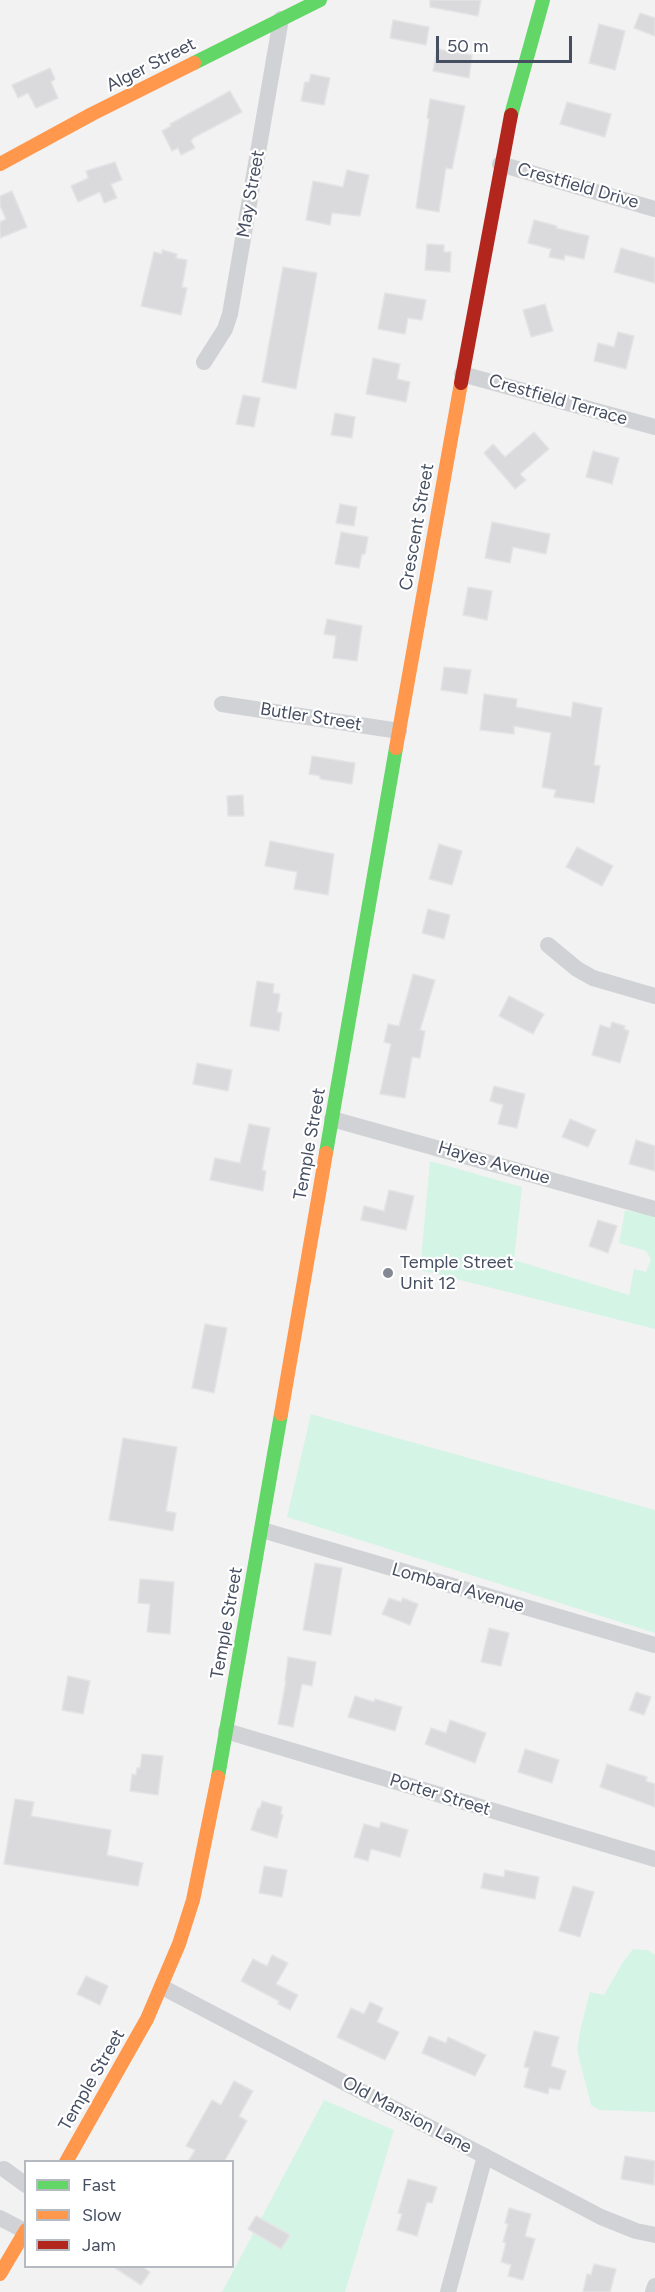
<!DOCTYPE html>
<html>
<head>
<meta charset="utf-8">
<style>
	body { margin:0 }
	#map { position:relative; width:655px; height:2292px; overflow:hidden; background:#f3f2f2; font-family:Figtree,sans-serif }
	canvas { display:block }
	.legend { position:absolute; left:24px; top:2160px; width:210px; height:108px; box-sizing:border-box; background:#fff; border:2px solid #b5b9c0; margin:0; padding:8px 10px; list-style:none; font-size:18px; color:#464f61 }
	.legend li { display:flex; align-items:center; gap:12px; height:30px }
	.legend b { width:30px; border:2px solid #b5b9c0 }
	.scale { position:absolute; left:436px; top:36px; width:136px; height:27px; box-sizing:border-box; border:3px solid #464f61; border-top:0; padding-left:8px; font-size:18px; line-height:21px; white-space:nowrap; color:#464f61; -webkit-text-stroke:4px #fff; paint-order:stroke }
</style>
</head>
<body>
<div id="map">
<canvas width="655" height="2292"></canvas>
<ul class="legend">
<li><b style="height:8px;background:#63d668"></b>Fast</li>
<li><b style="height:8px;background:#ff974d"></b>Slow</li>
<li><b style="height:8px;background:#b3261e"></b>Jam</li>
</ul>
<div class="scale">50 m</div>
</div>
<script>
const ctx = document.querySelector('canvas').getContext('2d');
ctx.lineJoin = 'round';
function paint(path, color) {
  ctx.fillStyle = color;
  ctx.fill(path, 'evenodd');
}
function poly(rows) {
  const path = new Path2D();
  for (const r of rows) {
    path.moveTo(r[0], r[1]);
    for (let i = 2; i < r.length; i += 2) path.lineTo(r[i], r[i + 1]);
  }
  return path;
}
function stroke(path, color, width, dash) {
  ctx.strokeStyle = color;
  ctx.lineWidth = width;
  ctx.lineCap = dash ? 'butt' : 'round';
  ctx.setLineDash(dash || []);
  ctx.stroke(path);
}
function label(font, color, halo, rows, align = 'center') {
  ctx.font = font + ' Figtree,sans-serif';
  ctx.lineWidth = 4.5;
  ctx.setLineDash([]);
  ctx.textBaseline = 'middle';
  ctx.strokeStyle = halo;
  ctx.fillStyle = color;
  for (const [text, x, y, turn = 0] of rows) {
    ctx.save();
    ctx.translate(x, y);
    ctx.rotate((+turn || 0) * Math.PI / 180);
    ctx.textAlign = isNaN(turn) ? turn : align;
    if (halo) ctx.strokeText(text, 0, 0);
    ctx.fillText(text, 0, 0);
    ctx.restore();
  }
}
paint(poly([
	[430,1161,522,1187,514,1260,629,1295,634,1269,646,1272,651,1259,646,1251,619,1243,625,1210,655,1216,655,1329,420,1270],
	[311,1414,655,1510,655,1633,287,1517],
	[633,1949,648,1950,655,1955,655,2112,599,2110,591,2105,577,2050,581,2027,590,1992,604,1995,623,1962],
	[324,2100,394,2130,345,2292,222,2292]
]), '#d4f4e6');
const building = poly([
	[430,0,481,0,478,16,430,7,430,0],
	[640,13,655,18,655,36,634,28,640,13],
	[393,20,429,27,426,45,390,38,393,20],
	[599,24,625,31,615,70,589,63,599,24],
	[437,49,472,55,469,78,433,71,437,49],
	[50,68,55,79,51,82,58,98,36,108,28,93,18,98,12,85,50,68],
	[311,74,330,78,324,105,301,101,305,82,309,82,311,74],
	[230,91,242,112,193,138,191,141,195,148,181,155,178,148,172,151,162,131,171,126,170,124,230,91],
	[430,99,465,106,452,169,446,168,439,212,416,208,429,119,427,118,430,99],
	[567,102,611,114,605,137,560,124,567,102],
	[115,162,122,180,111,184,117,198,104,203,100,192,78,202,71,186,88,178,86,171,115,162],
	[347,170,369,175,360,216,332,213,330,225,306,220,313,181,343,187,347,170],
	[12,191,27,227,0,238,0,222,6,219,0,206,0,196,12,191],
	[534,220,557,226,556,228,589,236,584,259,565,255,564,260,549,257,551,249,528,243,534,220],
	[427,244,444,245,444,252,451,252,450,272,425,270,427,244],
	[621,248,655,258,655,283,614,272,621,248],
	[162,250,177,254,176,258,187,260,182,287,187,288,181,315,141,306,154,252,162,254,162,250],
	[283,267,317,273,296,389,262,382,283,267],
	[385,293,426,300,422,320,408,318,405,334,378,329,385,293],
	[545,304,553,331,531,337,523,310,545,304],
	[618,332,634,336,626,369,594,361,598,343,614,347,618,332],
	[373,358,400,364,397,379,410,382,406,402,366,394,373,358],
	[243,395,260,398,254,427,236,424,243,395],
	[335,413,355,417,352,438,331,435,335,413],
	[534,432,549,449,520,474,526,480,515,489,484,453,493,444,505,457,534,432],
	[593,451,619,458,612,484,586,477,593,451],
	[340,504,357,507,354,526,336,523,340,504],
	[492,522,550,534,546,554,513,547,510,563,485,558,492,522],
	[341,532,368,537,365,554,362,554,359,568,335,564,341,532],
	[468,587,492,591,487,620,463,615,468,587],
	[327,619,362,626,357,661,333,658,336,636,324,634,327,619],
	[444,667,471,670,467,694,441,690,444,667],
	[484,694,517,699,516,707,571,717,573,702,602,708,594,765,600,766,594,803,554,797,556,790,542,787,551,733,514,726,514,734,480,730,484,694],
	[312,756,355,763,352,784,320,779,320,776,309,774,312,756],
	[243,795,244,816,228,816,227,796,243,795],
	[270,841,334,854,328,895,294,889,297,872,265,866,270,841],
	[439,844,462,851,452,885,429,879,439,844],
	[577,847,613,866,602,886,566,867,577,847],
	[428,909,450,915,444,939,422,933,428,909],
	[413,974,435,980,420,1030,425,1031,420,1058,412,1057,405,1098,380,1094,391,1044,384,1042,388,1024,399,1026,413,974],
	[257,981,274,984,273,993,280,994,277,1012,282,1013,279,1031,250,1026,257,981],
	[509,996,544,1014,533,1034,499,1016,509,996],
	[612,1022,625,1026,624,1029,629,1031,620,1063,592,1055,600,1025,610,1028,612,1022],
	[197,1063,232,1070,228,1091,193,1084,197,1063],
	[494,1086,525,1094,517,1128,498,1124,503,1105,490,1101,494,1086],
	[570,1119,596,1130,588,1147,562,1137,570,1119],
	[249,1124,270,1128,262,1170,266,1171,263,1191,210,1180,215,1158,240,1163,249,1124],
	[636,1140,655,1146,655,1171,629,1164,636,1140],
	[389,1190,414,1196,406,1230,361,1220,364,1206,384,1211,389,1190],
	[598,1220,617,1226,608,1253,589,1246,598,1220],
	[205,1324,227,1328,214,1393,192,1388,205,1324],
	[123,1438,177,1447,166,1511,176,1513,173,1531,109,1520,123,1438],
	[315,1563,342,1568,331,1635,303,1630,315,1563],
	[140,1579,174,1582,170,1634,147,1632,150,1604,138,1603,140,1579],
	[389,1598,401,1602,403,1598,418,1604,410,1625,382,1614,389,1598],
	[489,1628,509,1633,501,1666,481,1662,489,1628],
	[288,1657,316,1662,312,1686,302,1684,293,1727,278,1724,286,1681,285,1681,288,1657],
	[68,1676,90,1681,83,1714,62,1710,68,1676],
	[636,1692,651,1697,644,1715,629,1710,636,1692],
	[355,1696,374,1702,375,1699,402,1707,395,1731,348,1717,355,1696],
	[450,1720,486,1733,475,1763,425,1744,431,1728,446,1733,450,1720],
	[525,1749,559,1760,552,1783,518,1772,525,1749],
	[142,1754,163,1756,158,1795,130,1791,132,1774,136,1775,137,1768,140,1768,142,1754],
	[607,1764,647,1777,646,1781,655,1784,655,1807,600,1787,607,1764],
	[15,1799,34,1802,31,1816,111,1830,107,1855,143,1863,138,1886,4,1864,15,1799],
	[262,1801,282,1807,281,1814,283,1815,277,1838,251,1830,258,1808,260,1808,262,1801],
	[381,1822,408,1830,400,1857,371,1849,368,1861,354,1857,364,1824,379,1828,381,1822],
	[264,1866,287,1870,282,1897,259,1893,264,1866],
	[505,1870,539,1877,535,1899,481,1888,484,1873,504,1877,505,1870],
	[573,1886,594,1892,580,1937,559,1931,573,1886],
	[272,1955,288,1963,276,1984,298,1995,290,2010,278,2004,279,2001,241,1981,253,1959,267,1966,272,1955],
	[86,1976,108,1986,100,2005,77,1994,86,1976],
	[370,2002,383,2008,377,2022,399,2032,385,2060,337,2037,351,2008,364,2014,370,2002],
	[534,2031,559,2037,551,2066,566,2071,560,2090,549,2088,548,2094,524,2087,529,2068,524,2067,534,2031],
	[429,2036,446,2043,448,2037,486,2055,475,2076,422,2053,429,2036],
	[234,2081,253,2091,239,2116,247,2121,224,2162,188,2162,195,2150,186,2146,212,2100,221,2105,234,2081],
	[625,2156,655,2161,654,2185,621,2179,625,2156],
	[408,2179,437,2187,432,2203,427,2202,417,2236,397,2230,402,2214,398,2213,408,2179],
	[509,2208,531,2214,525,2236,535,2239,523,2280,508,2276,511,2265,501,2262,506,2243,503,2242,508,2224,505,2223,509,2208],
	[256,2216,290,2235,281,2249,248,2229,256,2216],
	[594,2264,616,2269,610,2292,583,2292,587,2274,591,2275,594,2264],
	[112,2266,141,2266,150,2272,141,2285,112,2266]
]);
paint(building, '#dadadd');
stroke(building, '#e4e3e5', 1.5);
stroke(poly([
	[500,164,655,209],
	[204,362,225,329,230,314,281,19],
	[462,374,655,427],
	[222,704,399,731],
	[548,945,577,969,593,978,655,996],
	[332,1119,655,1209],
	[262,1530,655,1645],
	[226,1731,655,1859],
	[162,1987,601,2217,636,2231,655,2235],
	[4,2169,26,2185],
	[0,2218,25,2231],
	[448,2292,485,2156],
	[653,2292,655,2286]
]), '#d0d2d5', 16);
stroke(poly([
	[194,63,320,0],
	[511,115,543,0],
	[326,1153,396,748],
	[218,1777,281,1414]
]), '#63d668', 14);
stroke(poly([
	[0,164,92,114,194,63],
	[396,748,461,383],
	[281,1414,326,1153],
	[66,2162,147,2019,179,1944,193,1900,218,1777],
	[0,2274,26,2230]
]), '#ff974d', 14);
stroke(poly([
	[461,383,511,115]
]), '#b3261e', 14);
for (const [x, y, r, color] of [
	[388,1273,6,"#838894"]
]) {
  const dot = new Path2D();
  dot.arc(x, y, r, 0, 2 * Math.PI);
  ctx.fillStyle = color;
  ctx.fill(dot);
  stroke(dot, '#fff', 2);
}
label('18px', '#464f61', '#fff', [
	["Alger Street",151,65,-27],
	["Crestfield Drive",578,186,16],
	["May Street",251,194,-80],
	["Crestfield Terrace",558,400,16],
	["Crescent Street",417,527,-80],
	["Butler Street",311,717,9],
	["Temple Street",310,1144,-80],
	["Hayes Avenue",494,1163,16],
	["Lombard Avenue",458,1588,16],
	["Temple Street",227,1623,-80],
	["Porter Street",440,1795,17],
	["Temple Street",92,2080,-60],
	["Old Mansion Lane",407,2115,28]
]);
label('18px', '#464f61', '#fff', [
	["Temple Street",400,1263],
	["Unit 12",400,1284]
], 'left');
</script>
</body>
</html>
